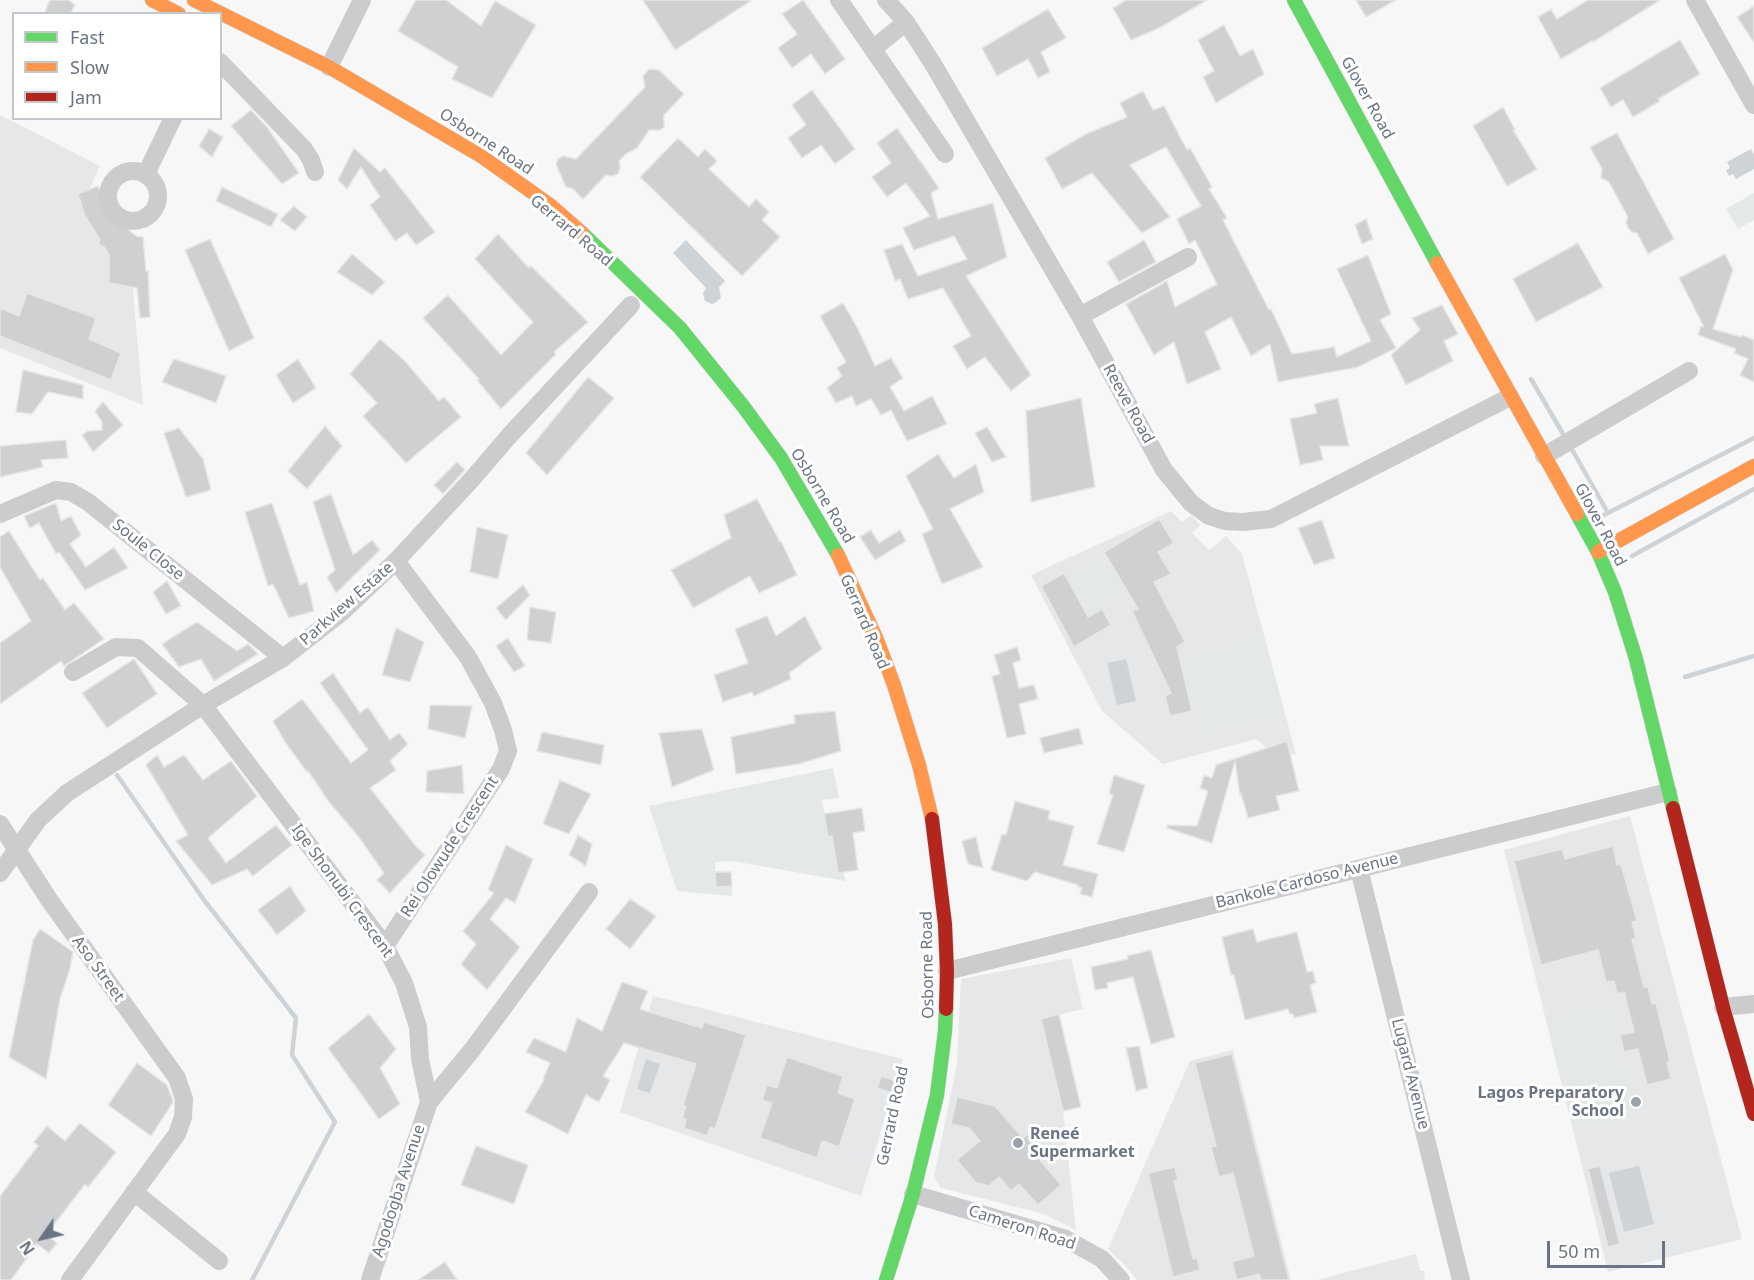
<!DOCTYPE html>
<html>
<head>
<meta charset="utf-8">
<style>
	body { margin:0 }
	#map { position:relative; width:1754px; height:1280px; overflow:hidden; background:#f7f7f7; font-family:"Noto Sans",sans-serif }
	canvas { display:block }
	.legend { position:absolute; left:12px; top:12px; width:210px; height:108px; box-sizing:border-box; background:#fff; border:2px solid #c3c7ce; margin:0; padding:8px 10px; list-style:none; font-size:18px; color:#6a7484 }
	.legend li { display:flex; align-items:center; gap:12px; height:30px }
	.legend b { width:30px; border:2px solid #c3c7ce }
	.north { position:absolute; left:12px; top:1208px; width:60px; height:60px; -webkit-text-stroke:4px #fff; paint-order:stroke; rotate:236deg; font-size:16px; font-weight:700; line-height:24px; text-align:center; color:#6a7484 }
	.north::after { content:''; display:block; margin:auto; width:21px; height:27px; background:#6a7484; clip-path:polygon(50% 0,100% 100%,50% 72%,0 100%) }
	.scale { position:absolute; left:1547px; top:1241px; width:118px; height:27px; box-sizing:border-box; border:3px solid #6a7484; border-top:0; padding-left:8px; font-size:18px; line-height:21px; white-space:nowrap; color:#6a7484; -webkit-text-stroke:4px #fff; paint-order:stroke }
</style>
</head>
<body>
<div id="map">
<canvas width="1754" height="1280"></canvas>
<ul class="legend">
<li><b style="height:8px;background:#63d668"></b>Fast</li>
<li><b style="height:8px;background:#ff974d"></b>Slow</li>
<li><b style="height:8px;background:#b3261e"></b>Jam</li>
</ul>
<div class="north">N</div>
<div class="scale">50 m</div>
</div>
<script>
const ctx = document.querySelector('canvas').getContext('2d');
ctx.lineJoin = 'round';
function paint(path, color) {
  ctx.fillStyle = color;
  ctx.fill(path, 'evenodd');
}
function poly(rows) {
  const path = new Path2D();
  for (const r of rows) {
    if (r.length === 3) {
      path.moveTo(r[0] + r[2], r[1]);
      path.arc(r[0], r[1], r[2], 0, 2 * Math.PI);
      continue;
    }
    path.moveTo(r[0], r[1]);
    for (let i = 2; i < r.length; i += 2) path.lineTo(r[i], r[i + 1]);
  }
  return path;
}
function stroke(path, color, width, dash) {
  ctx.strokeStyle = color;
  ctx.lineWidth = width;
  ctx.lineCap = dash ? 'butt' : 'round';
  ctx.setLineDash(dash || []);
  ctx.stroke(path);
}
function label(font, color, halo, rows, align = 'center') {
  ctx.font = font + ' "Noto Sans",sans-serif';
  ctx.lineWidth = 6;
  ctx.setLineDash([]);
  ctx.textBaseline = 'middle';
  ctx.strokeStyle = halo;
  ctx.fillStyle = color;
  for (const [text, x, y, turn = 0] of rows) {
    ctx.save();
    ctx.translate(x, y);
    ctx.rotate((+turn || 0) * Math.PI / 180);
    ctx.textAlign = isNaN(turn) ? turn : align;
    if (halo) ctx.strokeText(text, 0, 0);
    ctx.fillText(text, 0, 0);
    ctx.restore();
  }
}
paint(poly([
	[0,115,100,166,87,195,129,245,143,405,0,348],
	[1171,511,1182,522,1191,515,1200,525,1192,533,1209,550,1226,536,1242,554,1296,754,1278,757,1256,739,1163,764,1102,711,1031,575],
	[1630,816,1742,1239,1608,1272,1504,850],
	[1071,958,1083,1009,1041,1019,1063,1111,1076,1230,1044,1214,941,1188,934,1177,957,1063,961,979],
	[653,996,903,1059,861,1196,620,1112],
	[1233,1050,1291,1280,1137,1280,1124,1264,1108,1249,1190,1061],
	[1416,1254,1420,1271,1424,1271,1425,1278,1422,1280,1317,1280]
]), '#e6e7e8');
paint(poly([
	[1754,193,1754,220,1738,229,1726,209],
	[1087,561,1105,562,1124,593,1089,614,1066,573],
	[1263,635,1274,673,1244,682,1274,675,1283,713,1205,733,1185,658],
	[833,768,839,798,822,800,828,836,832,836,846,881,732,861,715,862,716,886,732,886,732,896,677,891,649,806],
	[1606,1003,1635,1118,1578,1133,1548,1017]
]), '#e5e9e5');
paint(poly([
	[1751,149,1754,154,1754,169,1736,179,1733,174,1729,176,1726,170,1730,168,1727,162],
	[686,240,725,281,719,287,721,298,715,303,712,304,705,301,703,293,706,288,673,253],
	[1126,659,1136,701,1117,705,1107,663],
	[646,1059,660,1064,650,1093,637,1089],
	[1639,1166,1654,1224,1624,1232,1609,1173]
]), '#ced3d7');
stroke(poly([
	[1531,379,1566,439],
	[1570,446,1608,513],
	[1598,518,1754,438],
	[1632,556,1754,489],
	[1685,677,1754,656],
	[117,775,204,900,296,1018,292,1055,335,1122,252,1280]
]), '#ced3d7', 4.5);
const building = poly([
	[50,0,68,0,75,5,70,14,44,14,50,0],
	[416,0,446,0,481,26,495,1,536,25,492,98,452,79,458,67,398,31,416,0],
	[643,0,752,0,675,50,643,0],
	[803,0,845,59,825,74,811,54,792,68,778,48,797,34,782,14,803,0],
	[1126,0,1207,0,1161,27,1131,40,1113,8,1126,0],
	[1356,0,1396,0,1366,17,1356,0],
	[1588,0,1660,0,1593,42,1592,41,1561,59,1538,17,1551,9,1557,19,1588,0],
	[1754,6,1754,42,1737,17,1754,6],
	[1048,9,1066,38,1041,52,1050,72,1038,78,1028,59,997,76,982,48,1048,9],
	[1224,25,1240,56,1253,49,1264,74,1216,103,1203,77,1214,71,1198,40,1224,25],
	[1680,40,1700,74,1658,99,1660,101,1633,117,1623,100,1611,107,1600,88,1680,40],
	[649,69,659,70,684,94,664,115,664,127,660,130,649,130,637,148,626,154,619,161,620,168,618,174,612,176,606,175,583,199,573,189,566,187,556,164,558,159,563,156,576,159,645,87,643,76,649,69],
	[812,90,855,149,835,164,821,145,802,158,788,138,806,125,792,105,812,90],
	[1143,91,1153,110,1164,106,1187,150,1190,148,1212,187,1209,189,1227,218,1223,220,1269,310,1271,309,1292,354,1334,347,1337,357,1371,341,1337,269,1368,255,1391,314,1380,320,1396,348,1358,367,1278,382,1270,344,1251,356,1231,317,1205,332,1221,369,1187,384,1174,342,1154,355,1126,304,1167,281,1175,307,1217,284,1195,240,1189,244,1177,219,1201,206,1166,147,1130,165,1170,217,1142,233,1092,173,1062,189,1045,158,1086,134,1127,117,1120,103,1143,91],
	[1503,107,1515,130,1513,130,1537,169,1507,186,1473,126,1503,107],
	[251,110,267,127,299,173,282,184,231,126,251,110],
	[897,128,939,188,931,193,938,219,993,203,1007,257,966,276,1031,375,1011,391,985,357,967,369,953,346,971,336,943,288,908,299,900,279,895,281,884,250,902,244,918,276,967,259,954,236,914,250,903,228,930,216,906,183,887,197,872,177,891,163,877,143,897,128],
	[209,129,223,137,212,157,199,146,209,129],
	[1617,133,1674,239,1648,254,1637,233,1632,232,1628,228,1626,222,1628,217,1609,182,1601,178,1602,169,1590,147,1617,133],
	[678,138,698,157,705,149,717,161,709,169,749,207,756,199,769,212,762,220,780,237,742,276,640,177,678,138],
	[354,148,380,172,385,168,435,232,416,245,407,233,395,241,370,205,380,197,361,167,347,189,338,180,354,148],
	[98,186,112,216,136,236,143,237,146,271,148,271,150,317,140,318,137,288,109,283,109,255,105,248,98,244,100,240,84,214,78,194,98,186],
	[222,187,278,214,271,227,216,201,222,187],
	[294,206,307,217,295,231,280,220,294,206],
	[1366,219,1373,239,1362,244,1355,225,1366,219],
	[498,234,529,268,531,266,588,322,554,352,556,354,501,409,477,380,479,379,423,318,448,295,501,355,533,322,475,259,498,234],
	[210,239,254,338,229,351,185,250,210,239],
	[1144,240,1156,262,1119,282,1107,262,1144,240],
	[1578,243,1603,287,1536,322,1513,279,1578,243],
	[352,254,385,282,372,295,337,272,352,254],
	[1725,254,1733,270,1713,329,1741,337,1742,335,1754,340,1754,382,1740,375,1748,359,1734,353,1736,349,1698,335,1701,326,1704,327,1679,278,1725,254],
	[27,293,96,318,89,339,121,353,111,380,0,336,0,308,19,316,27,293],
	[843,303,858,329,875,366,891,358,903,378,890,387,904,411,932,396,947,424,907,441,891,410,881,415,871,399,856,406,852,396,836,403,827,388,842,376,837,368,846,362,820,316,843,303],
	[1442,305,1458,334,1444,341,1453,361,1406,385,1391,355,1420,330,1412,318,1442,305],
	[380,339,404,360,439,401,444,397,461,417,406,463,363,416,377,403,350,374,380,339],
	[174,359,226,376,216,403,162,382,174,359],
	[298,359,316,388,293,403,276,375,298,359],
	[23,370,83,385,83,399,48,392,32,414,16,412,23,370],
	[588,377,614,398,547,475,526,453,588,377],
	[1081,398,1095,487,1031,502,1026,411,1081,398],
	[1338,398,1349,446,1320,446,1323,460,1300,465,1290,419,1317,413,1314,404,1338,398],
	[103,402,123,425,93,452,82,435,88,431,102,430,102,422,95,411,103,402],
	[325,426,342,446,307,489,288,471,325,426],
	[987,427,1006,457,992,462,975,433,987,427],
	[179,428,203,459,211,490,186,497,164,433,179,428],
	[66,440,68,458,41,460,43,467,0,477,0,446,66,440],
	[938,454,954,478,976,464,984,492,950,509,983,567,942,584,922,534,933,529,906,476,938,454],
	[457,462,465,470,443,494,434,485,457,462],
	[331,494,353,555,372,540,380,550,336,593,327,577,335,570,313,502,331,494],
	[757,499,780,542,781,541,797,575,759,593,750,576,693,608,671,570,731,538,724,515,757,499],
	[56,503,61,521,71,516,81,535,70,544,86,567,114,547,128,568,85,590,59,552,56,554,39,523,30,528,24,516,56,503],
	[272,503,300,585,307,582,314,611,289,618,273,584,268,586,245,512,272,503],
	[1159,519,1174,543,1158,552,1171,574,1154,582,1185,642,1177,647,1192,711,1170,716,1165,696,1171,693,1132,611,1138,609,1104,552,1159,519],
	[1322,520,1335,558,1314,565,1298,528,1322,520],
	[477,527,508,535,498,579,470,572,477,527],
	[871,530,879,543,900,530,906,541,875,560,860,537,871,530],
	[9,531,40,580,43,578,65,610,74,603,104,639,64,666,61,661,0,704,0,643,31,621,0,567,0,537,9,531],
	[1064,573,1088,617,1102,609,1111,625,1074,647,1041,586,1064,573],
	[167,581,181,606,166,614,153,592,167,581],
	[523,585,530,595,506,620,496,608,523,585],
	[530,607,556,612,551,643,527,640,530,607],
	[767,616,776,636,805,616,822,649,789,673,791,679,754,696,752,692,723,702,714,675,748,663,735,629,767,616],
	[197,622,237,651,248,644,258,654,214,681,201,659,179,667,162,644,197,622],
	[396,628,424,642,410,682,382,675,396,628],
	[508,638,525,666,514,672,496,646,508,638],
	[1017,647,1021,660,1013,663,1019,688,1034,685,1038,699,1019,704,1026,734,1007,738,992,676,1000,674,994,655,1017,647],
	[134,659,157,694,107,728,82,693,134,659],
	[333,673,360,713,368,707,390,740,399,733,408,744,390,761,396,770,370,788,414,844,425,855,390,893,377,880,384,873,358,836,329,802,308,771,307,772,285,742,273,721,302,699,351,763,368,750,320,683,333,673],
	[430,705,472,706,465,738,428,729,430,705],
	[835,711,841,751,799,764,736,774,731,737,795,723,794,715,835,711],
	[1079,728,1083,744,1044,753,1040,738,1079,728],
	[702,729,714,770,672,787,659,733,702,729],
	[542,732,604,745,601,765,537,751,542,732],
	[1287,741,1299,791,1276,796,1280,810,1248,818,1241,793,1240,796,1235,761,1212,843,1167,828,1167,825,1197,826,1208,791,1200,788,1204,775,1212,778,1216,765,1287,741],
	[157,755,164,767,184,755,203,780,231,761,257,796,208,838,226,863,276,825,292,845,253,876,247,869,212,885,176,841,188,835,146,765,157,755],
	[462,765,464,794,426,792,427,771,462,765],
	[1114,775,1145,785,1124,852,1097,844,1113,795,1109,794,1114,775],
	[560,780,591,794,569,834,543,824,560,780],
	[1015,801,1050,811,1048,819,1074,826,1063,865,1098,874,1092,897,1080,894,1082,888,1078,887,1078,885,1035,872,1027,881,991,870,1002,834,1006,835,1015,801],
	[862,808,865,831,853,833,858,870,838,873,832,836,828,837,824,814,862,808],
	[578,835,592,844,586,866,569,855,578,835],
	[976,837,983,868,968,864,962,841,976,837],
	[506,845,533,859,515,903,506,898,490,919,520,947,487,990,461,964,476,944,463,931,494,893,488,890,506,845],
	[1613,846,1617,865,1621,864,1637,921,1632,922,1636,938,1632,939,1644,987,1648,987,1652,1004,1656,1003,1670,1061,1667,1062,1671,1079,1647,1085,1638,1049,1624,1052,1620,1035,1634,1032,1624,992,1617,994,1614,981,1606,982,1598,950,1541,965,1514,861,1562,849,1565,859,1613,846],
	[715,872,731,872,732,886,716,887,715,872],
	[290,886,306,911,277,935,258,910,290,886],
	[630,899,656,916,630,949,606,929,630,899],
	[40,929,73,952,70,969,60,999,46,1079,9,1057,33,940,40,929],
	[1253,929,1257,942,1297,932,1307,972,1313,971,1316,983,1310,985,1317,1012,1294,1018,1293,1014,1290,1014,1288,1009,1245,1020,1234,975,1231,975,1222,937,1253,929],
	[1151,950,1175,1037,1151,1044,1133,977,1107,983,1108,988,1095,990,1091,967,1128,959,1127,956,1151,950],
	[622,982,648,991,640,1009,702,1028,704,1022,746,1035,715,1129,710,1127,707,1136,684,1128,686,1119,682,1118,686,1106,683,1105,696,1064,624,1043,603,1076,610,1080,599,1102,586,1095,568,1134,525,1112,544,1080,543,1079,550,1063,526,1052,534,1038,566,1052,577,1018,602,1031,622,982],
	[369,1014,396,1049,380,1068,400,1104,379,1119,328,1048,369,1014],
	[1059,1014,1081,1107,1063,1111,1041,1019,1059,1014],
	[1139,1046,1148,1088,1136,1091,1126,1048,1139,1046],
	[1232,1054,1289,1280,1261,1280,1259,1274,1237,1280,1232,1262,1254,1256,1233,1173,1219,1177,1211,1147,1216,1146,1195,1063,1232,1054],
	[787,1057,843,1076,838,1093,855,1099,839,1147,822,1141,817,1158,760,1138,772,1103,762,1100,767,1085,777,1088,787,1057],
	[137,1063,167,1085,173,1101,172,1104,151,1136,108,1105,137,1063],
	[881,1076,897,1081,893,1093,877,1088,881,1076],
	[957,1097,995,1106,1023,1138,1030,1132,1043,1147,1035,1154,1061,1185,1038,1205,1019,1184,1011,1191,999,1177,989,1186,975,1182,957,1160,980,1141,969,1128,951,1124,957,1097],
	[80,1123,116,1152,88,1187,85,1184,46,1235,57,1243,49,1253,37,1244,11,1280,0,1280,0,1196,38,1146,34,1142,47,1126,65,1141,80,1123],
	[476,1146,528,1165,514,1204,461,1185,476,1146],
	[1600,1166,1620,1244,1608,1247,1588,1169,1600,1166],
	[1175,1167,1178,1180,1174,1181,1193,1259,1197,1258,1200,1270,1173,1277,1148,1173,1175,1167],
	[445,1262,457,1280,418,1280,445,1262]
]);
paint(building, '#cfd0d1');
stroke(building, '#e6e6e6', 1.5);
const fast = poly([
	[1294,0,1437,263],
	[582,233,680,328,743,406,781,458,838,555],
	[1577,514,1598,552,1615,592,1636,659,1673,808],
	[886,1280,913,1194,937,1095,945,1031,946,1009]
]);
const slow = poly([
	[152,0,179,14],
	[194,0,329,67,481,156,550,205,582,233],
	[1437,263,1577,514],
	[1598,552,1754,466],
	[838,555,877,640,894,685,919,765,932,819]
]);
const jam = poly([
	[1673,808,1724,1011,1754,1114],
	[932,819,945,924,947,971,946,1009]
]);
stroke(fast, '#d4d5d5', 15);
stroke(slow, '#d4d5d5', 15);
stroke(jam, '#d4d5d5', 15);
stroke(poly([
	[839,0,945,154],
	[886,0,906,22,933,64,1080,316,1164,470,1191,503,1209,516,1225,521,1243,522,1271,519,1510,397],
	[1695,0,1754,105],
	[873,49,906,22],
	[220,62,304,149,311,160,315,172],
	[329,67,362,0],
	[133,196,25],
	[146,174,173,118],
	[1080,316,1188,257],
	[1544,456,1689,371],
	[0,514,56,490,71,492,88,502,283,658],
	[73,672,116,647,138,648,203,705,385,946,404,983,418,1027,420,1059,429,1102],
	[0,824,50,901,177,1078,184,1099,183,1117,177,1134,70,1280],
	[1359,869,1461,1280],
	[0,873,38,820,67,793,203,705,283,658,341,613,396,561,473,478,509,436,631,305],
	[385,946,501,769,508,751,503,730,493,703,468,657,396,561],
	[947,971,1668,792],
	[1723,1007,1754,1004],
	[134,1192,219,1261],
	[913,1194,1066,1239,1102,1259,1121,1280],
	[370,1280,429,1102,472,1050,589,892]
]), '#ccccce', 18);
stroke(fast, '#63d668', 14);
stroke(slow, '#ff974d', 14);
stroke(jam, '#b3261e', 14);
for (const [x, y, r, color] of [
	[1636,1102,6,"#9ba2ac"],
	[1018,1143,6,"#9ba2ac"]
]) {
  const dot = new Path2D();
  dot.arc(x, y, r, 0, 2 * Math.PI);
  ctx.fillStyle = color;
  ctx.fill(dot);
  stroke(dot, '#fff', 2);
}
label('16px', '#6a7484', '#fff', [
	["Glover Road",1367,98,61],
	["Osborne Road",486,142,33],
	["Gerrard Road",571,231,40],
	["Reeve Road",1128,404,61],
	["Osborne Road",822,496,59],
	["Glover Road",1600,525,62],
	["Soule Close",148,550,39],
	["Parkview Estate",347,604,-41],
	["Gerrard Road",864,622,67],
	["Rei Olowude Crescent",450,847,-57],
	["Bankole Cardoso Avenue",1307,881,-14],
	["Ige Shonubi Crescent",342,891,54],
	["Osborne Road",928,965,-91],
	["Aso Street",98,969,54],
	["Lugard Avenue",1410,1074,76],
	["Gerrard Road",893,1116,-78],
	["Agodogba Avenue",399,1191,-72],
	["Cameron Road",1022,1228,18]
]);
label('bold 16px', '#6a7484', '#fff', [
	["Lagos Preparatory",1624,1093],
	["School",1624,1111],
	["Reneé",1030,1134,"left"],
	["Supermarket",1030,1152,"left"]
], 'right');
</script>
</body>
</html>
